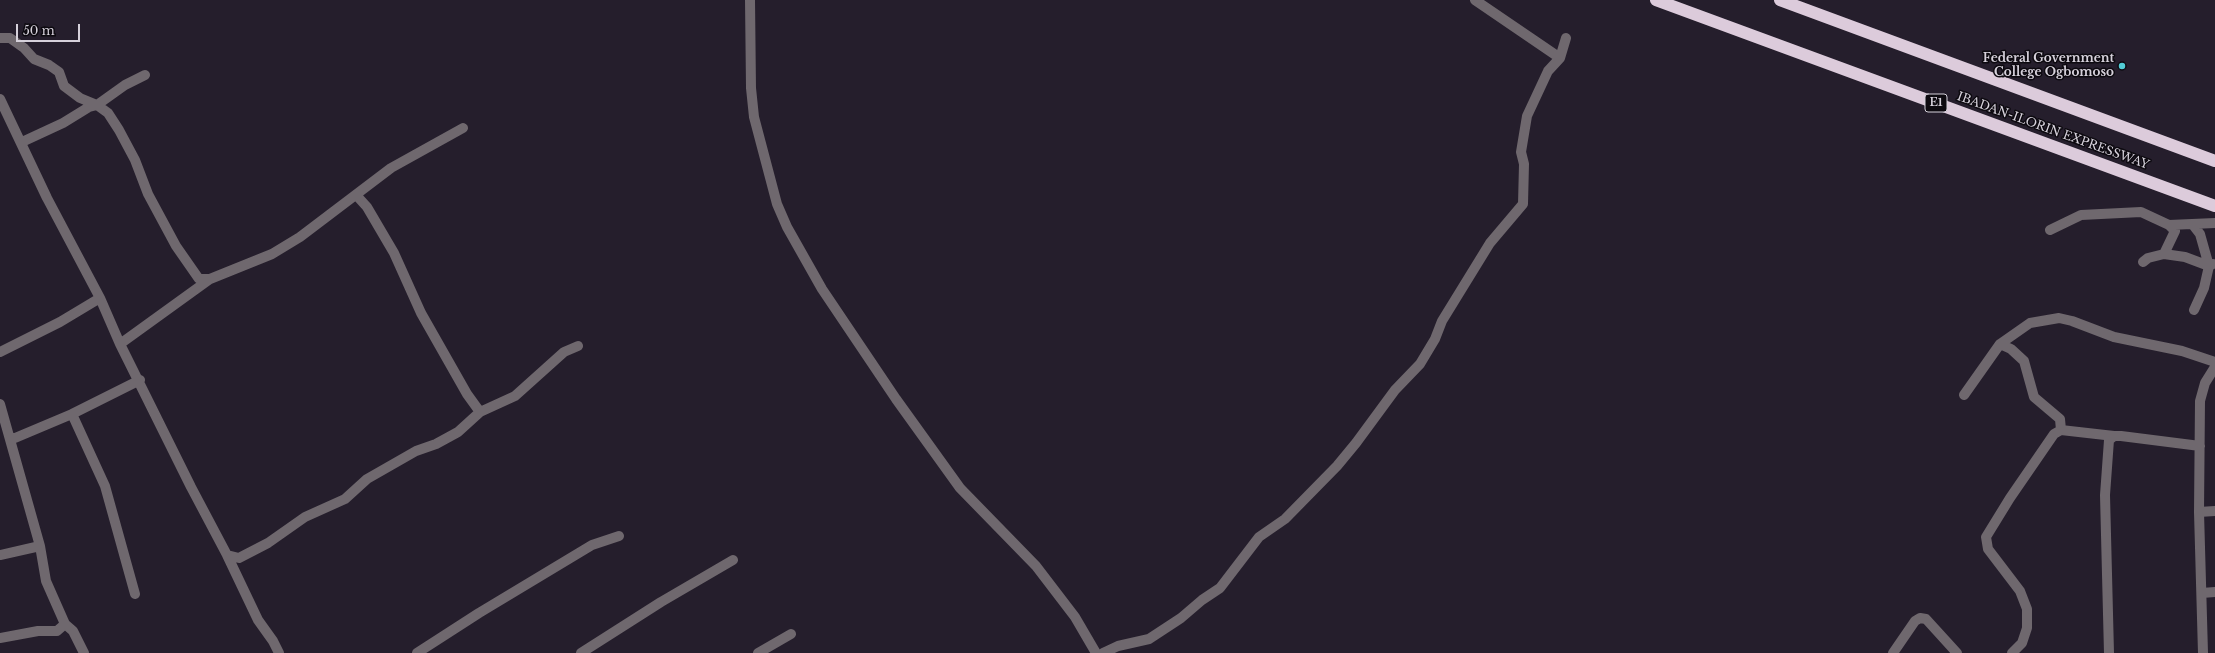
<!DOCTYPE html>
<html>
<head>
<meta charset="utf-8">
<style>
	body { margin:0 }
	#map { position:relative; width:2215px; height:653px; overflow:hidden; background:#251e2c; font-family:"Libre Baskerville",serif }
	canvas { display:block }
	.scale { position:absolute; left:16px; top:24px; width:64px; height:18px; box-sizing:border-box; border:2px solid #d6d1db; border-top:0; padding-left:5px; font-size:12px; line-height:14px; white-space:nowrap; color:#d6d1db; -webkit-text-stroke:3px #0d0a10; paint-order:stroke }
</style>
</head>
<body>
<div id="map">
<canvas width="2215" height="653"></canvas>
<div class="scale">50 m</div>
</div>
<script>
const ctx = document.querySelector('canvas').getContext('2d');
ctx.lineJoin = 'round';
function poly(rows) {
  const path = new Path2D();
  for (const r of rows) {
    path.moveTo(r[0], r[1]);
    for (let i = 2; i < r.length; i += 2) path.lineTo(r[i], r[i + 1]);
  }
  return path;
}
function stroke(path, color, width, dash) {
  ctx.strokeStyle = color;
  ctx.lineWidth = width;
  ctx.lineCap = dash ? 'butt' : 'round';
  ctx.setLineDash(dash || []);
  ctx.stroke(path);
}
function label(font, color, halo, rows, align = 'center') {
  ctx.font = font + ' "Libre Baskerville",serif';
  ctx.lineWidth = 3;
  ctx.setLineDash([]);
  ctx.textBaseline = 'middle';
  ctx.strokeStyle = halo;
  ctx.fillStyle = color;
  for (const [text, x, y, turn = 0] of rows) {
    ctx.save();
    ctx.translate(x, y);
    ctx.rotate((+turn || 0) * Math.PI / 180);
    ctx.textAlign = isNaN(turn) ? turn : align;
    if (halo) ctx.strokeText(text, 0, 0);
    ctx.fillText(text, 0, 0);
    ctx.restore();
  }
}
stroke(poly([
	[750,0,751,88,754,117,777,204,787,227,822,289,896,399,960,488,1036,566,1075,617,1096,653],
	[1475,0,1560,58],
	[0,38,10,38,24,48,34,59,49,65,59,72,64,86,80,98,97,105,108,113,119,130,135,160,148,194,176,246,199,279,210,279],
	[0,99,47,198,100,298,120,344,191,487,227,555,258,620,273,641,279,653],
	[22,142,63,123,89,107,97,105,125,85,145,75],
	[357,196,367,207,394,253,421,313,467,394,480,412],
	[2193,225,2200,234,2209,266,2204,288,2194,310],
	[2050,230,2081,215,2141,212,2169,225,2215,223],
	[2164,254,2175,231,2169,225],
	[2143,262,2148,258,2164,254,2185,257,2209,266,2213,264],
	[120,344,210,279,272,254,300,237,391,168,463,128],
	[2000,344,2011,349,2024,361,2034,397,2060,419,2061,430],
	[0,352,60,322,100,298],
	[1964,395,2000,344,2030,323,2059,318,2072,321,2114,337,2182,351,2215,362],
	[0,404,40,546,46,581,65,624,73,631,84,653],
	[72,414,105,486,135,594],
	[11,438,15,438,72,414,140,380],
	[2199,512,2215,511],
	[0,555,40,546],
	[227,555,239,558,268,543,305,517,345,499,367,479,416,451,436,444,458,432,480,412,515,396,564,352,578,346],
	[2202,593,2215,592],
	[0,638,38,631,57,631,65,624],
	[417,653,479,613,592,545,619,536],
	[581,653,661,602,733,560],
	[758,653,791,634],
	[1103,653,1118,646,1149,639,1181,618,1202,600,1220,588,1259,537,1285,519,1337,466,1356,443,1395,390,1420,364,1435,339,1442,321,1490,243,1523,204,1524,164,1521,152,1527,116,1548,71,1560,58,1566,38],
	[1893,653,1915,621,1920,618,1926,619,1957,653],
	[2012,653,2022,643,2027,628,2027,609,2020,591,1988,549,1986,537,2010,498,2054,434,2061,430,2114,436],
	[2109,653,2105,495,2109,440,2114,436,2121,436,2200,446],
	[2203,653,2199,512,2200,401,2205,383,2215,367]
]), '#6f686e', 10);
stroke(poly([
	[1656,0,2215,206],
	[1780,0,2215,161]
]), '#dccbdb', 12);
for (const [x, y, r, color] of [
	[2122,66,4,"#52ccd5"]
]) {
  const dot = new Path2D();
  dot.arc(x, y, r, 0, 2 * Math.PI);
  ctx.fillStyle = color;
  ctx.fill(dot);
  stroke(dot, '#0d0a10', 1.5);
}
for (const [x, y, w] of [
	[1936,103,22]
]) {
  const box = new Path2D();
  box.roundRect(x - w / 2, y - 9, w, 18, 3);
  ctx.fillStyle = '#0d0a10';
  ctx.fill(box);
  stroke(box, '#d6d1db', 1);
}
label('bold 11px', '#d6d1db', null, [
	["E1",1936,103]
]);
label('bold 12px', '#d6d1db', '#0d0a10', [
	["Federal Government",2114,59],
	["College Ogbomoso",2114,73]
], 'right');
label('12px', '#d6d1db', '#0d0a10', [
	["IBADAN-ILORIN EXPRESSWAY",2053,131,20]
]);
</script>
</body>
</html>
